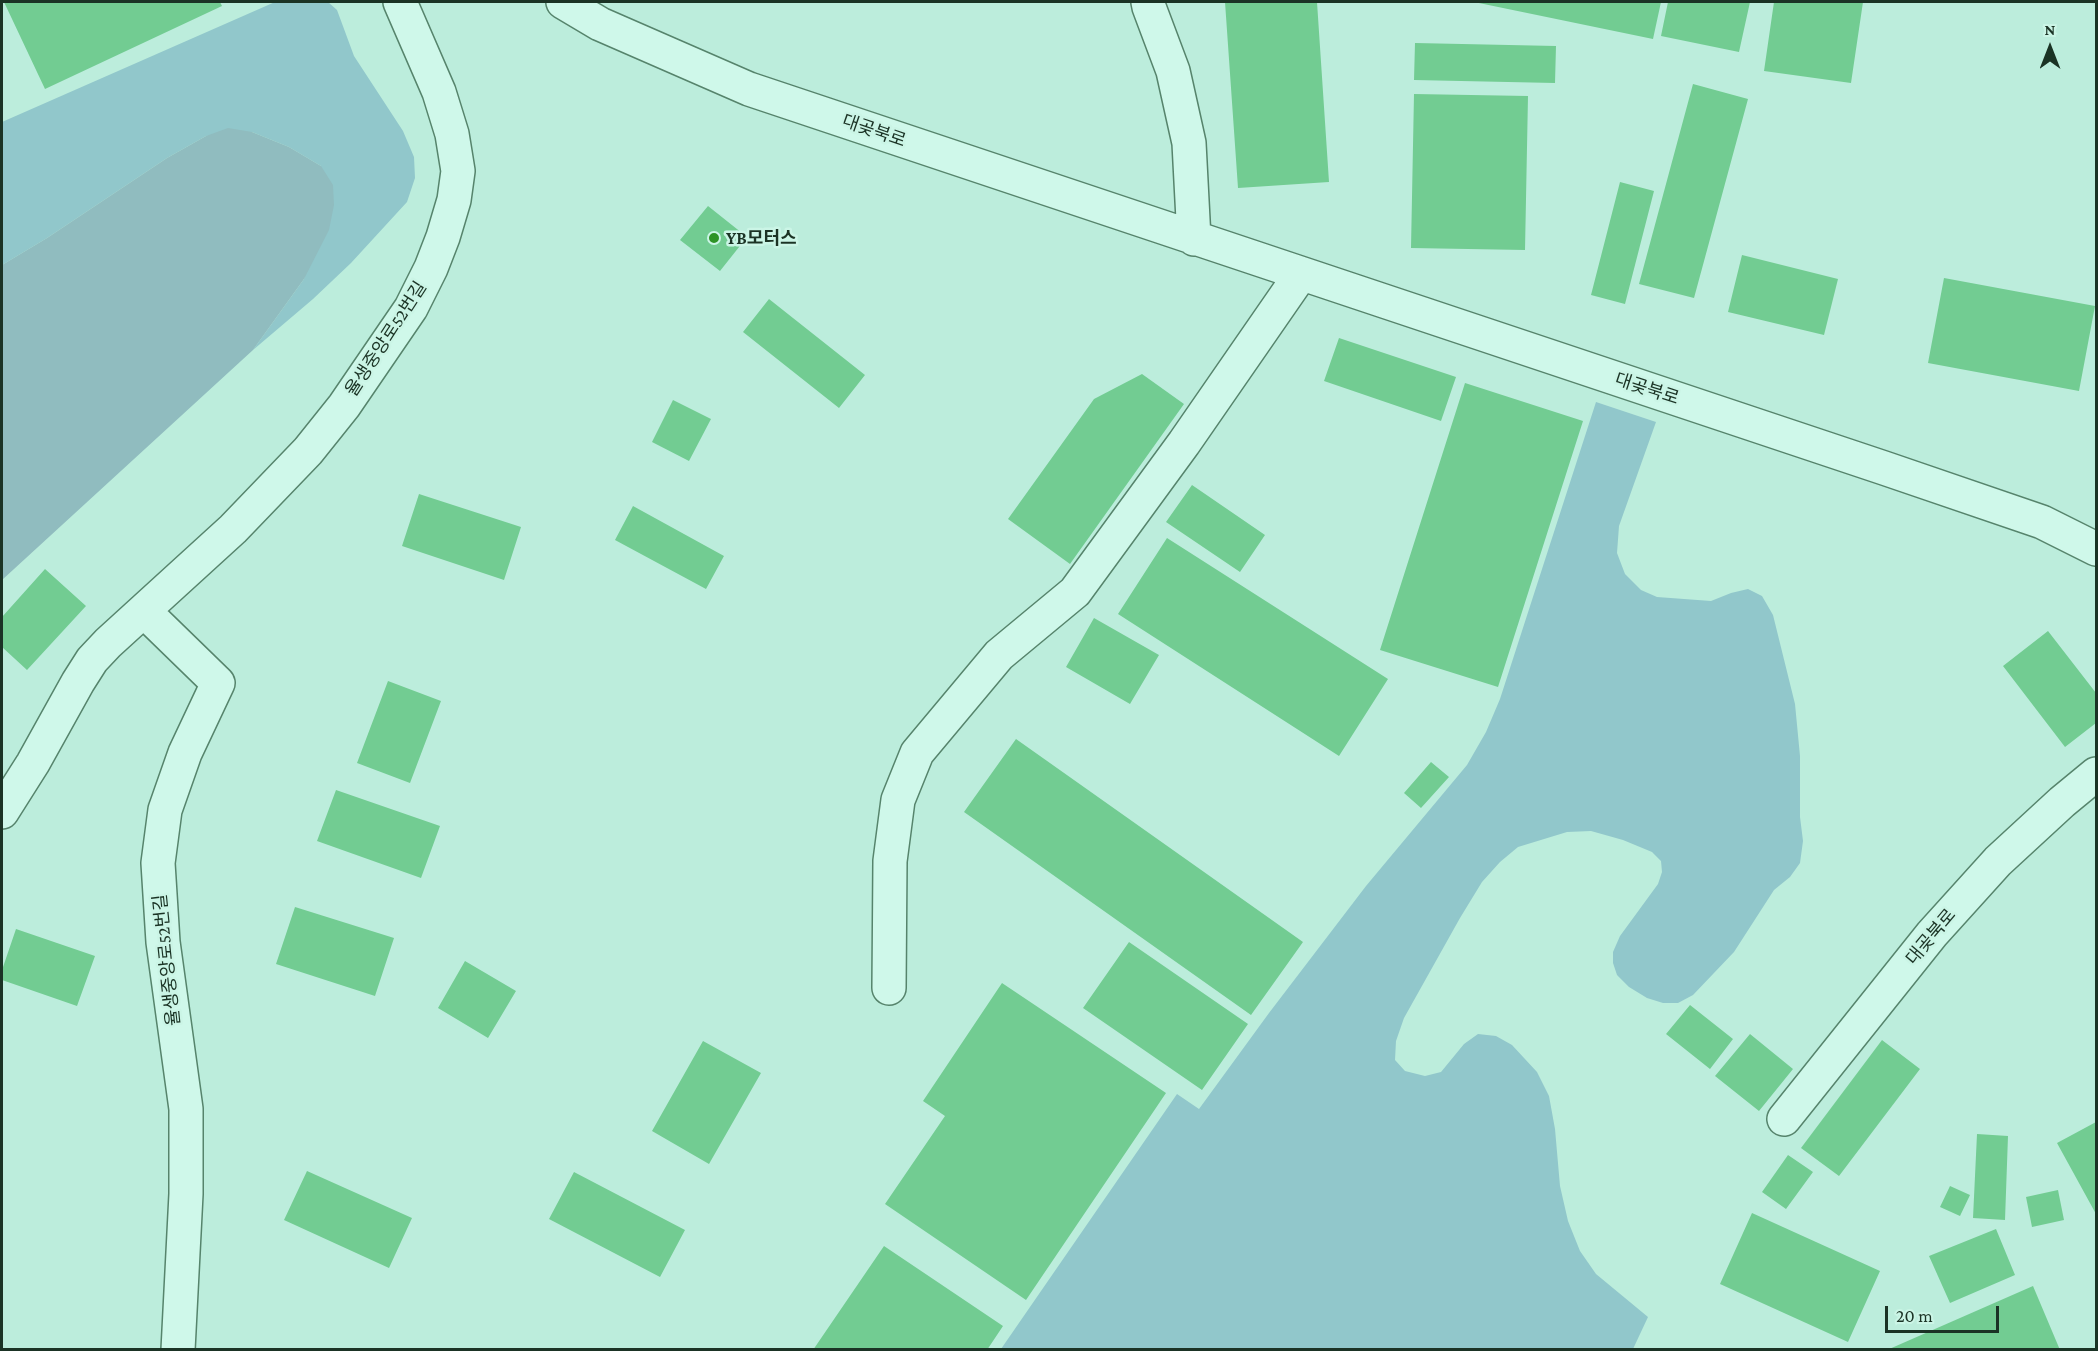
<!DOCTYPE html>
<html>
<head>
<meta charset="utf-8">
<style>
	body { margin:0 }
	#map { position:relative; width:2098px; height:1351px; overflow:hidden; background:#bceddc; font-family:"Crimson Pro",serif }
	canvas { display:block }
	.frame { position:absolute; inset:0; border:3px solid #1b3325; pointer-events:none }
	.north { position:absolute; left:2020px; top:18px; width:60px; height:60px; -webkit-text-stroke:4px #cbf5e6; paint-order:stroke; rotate:0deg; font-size:16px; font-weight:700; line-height:24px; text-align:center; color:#1b3325 }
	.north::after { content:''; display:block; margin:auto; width:21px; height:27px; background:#1b3325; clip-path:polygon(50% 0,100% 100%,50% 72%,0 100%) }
	.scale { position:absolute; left:1885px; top:1306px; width:114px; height:27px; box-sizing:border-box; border:3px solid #1b3325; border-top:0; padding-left:8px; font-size:18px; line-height:21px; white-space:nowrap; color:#1b3325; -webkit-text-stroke:4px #cbf5e6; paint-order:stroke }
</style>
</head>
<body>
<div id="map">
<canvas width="2098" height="1351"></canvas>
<div class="frame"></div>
<div class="north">N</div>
<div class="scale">20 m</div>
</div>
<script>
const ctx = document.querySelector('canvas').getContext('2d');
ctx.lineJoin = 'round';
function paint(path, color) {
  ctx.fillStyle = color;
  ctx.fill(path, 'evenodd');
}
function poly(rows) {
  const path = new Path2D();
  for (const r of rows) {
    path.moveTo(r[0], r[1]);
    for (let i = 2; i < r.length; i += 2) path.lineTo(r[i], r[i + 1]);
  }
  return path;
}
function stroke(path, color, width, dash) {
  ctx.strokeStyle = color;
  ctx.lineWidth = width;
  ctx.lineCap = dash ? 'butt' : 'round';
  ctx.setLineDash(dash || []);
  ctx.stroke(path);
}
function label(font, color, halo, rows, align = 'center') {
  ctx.font = font + ' "Crimson Pro","Noto Sans KR",serif';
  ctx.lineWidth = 5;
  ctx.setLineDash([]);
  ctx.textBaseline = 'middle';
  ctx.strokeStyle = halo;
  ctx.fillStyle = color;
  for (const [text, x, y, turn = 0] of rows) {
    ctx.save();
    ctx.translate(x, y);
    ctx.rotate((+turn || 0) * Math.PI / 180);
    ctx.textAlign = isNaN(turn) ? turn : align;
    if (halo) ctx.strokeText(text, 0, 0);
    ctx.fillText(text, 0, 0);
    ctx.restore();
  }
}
paint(poly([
	[275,2,328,2,337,10,354,56,403,131,414,157,415,178,407,202,351,263,313,299,253,350,304,279,321,166,289,147,252,132,206,136,167,158,47,238,2,265,2,122],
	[1596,402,1656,422,1619,526,1617,553,1625,574,1641,590,1657,597,1711,601,1731,593,1748,589,1762,596,1773,615,1795,704,1800,756,1800,817,1803,841,1800,863,1790,877,1774,890,1734,952,1693,995,1678,1003,1663,1003,1647,998,1629,987,1617,975,1613,963,1613,952,1620,936,1658,884,1662,872,1661,861,1652,852,1623,840,1591,831,1567,832,1518,847,1500,862,1482,882,1460,918,1404,1018,1396,1041,1395,1060,1405,1071,1425,1076,1441,1072,1464,1044,1478,1034,1496,1036,1512,1045,1537,1072,1549,1096,1555,1129,1560,1186,1568,1221,1580,1251,1596,1274,1648,1317,1633,1349,1001,1349,1177,1094,1199,1109,1269,1013,1366,886,1467,765,1486,732,1500,699]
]), '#91c7cb');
paint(poly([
	[228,128,252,132,289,147,321,166,333,185,334,205,329,230,304,279,253,350,2,580,2,265,47,238,167,158,206,136]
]), '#90bcbf');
paint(poly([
	[4,2,220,2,222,6,45,89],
	[1225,2,1317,2,1329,182,1238,188],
	[1474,2,1661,2,1653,39],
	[1668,2,1750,2,1739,52,1661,36],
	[1774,2,1863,2,1851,83,1764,71],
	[1415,43,1556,46,1555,83,1414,80],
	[1693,84,1748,99,1694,298,1639,284],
	[1414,94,1528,96,1525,250,1411,248],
	[1620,182,1654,191,1625,304,1591,295],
	[708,206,747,237,720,271,680,240],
	[1742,255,1838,279,1824,335,1728,312],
	[1944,278,2095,306,2079,391,1928,363],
	[769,299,865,375,839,408,743,332],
	[1339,338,1456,377,1441,421,1324,381],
	[1142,374,1184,404,1070,564,1008,519,1094,399],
	[1465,383,1583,421,1498,687,1380,650],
	[673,400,711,419,689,461,652,442],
	[1192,485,1265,535,1240,572,1166,522],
	[419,494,521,527,504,580,402,546],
	[633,506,724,556,706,589,615,540],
	[1167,538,1388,679,1339,756,1118,614],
	[45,569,86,606,27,670,2,647,2,617],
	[1094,618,1159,655,1130,704,1066,667],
	[2048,631,2096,693,2096,723,2065,747,2003,666],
	[388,681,441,701,410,783,357,763],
	[1016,739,1303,942,1251,1015,964,812],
	[1431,762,1449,777,1421,808,1404,793],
	[336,790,440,826,421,878,317,841],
	[295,907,394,938,375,996,276,964],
	[16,929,95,956,77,1006,2,980,2,970],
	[1129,942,1248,1024,1202,1090,1083,1008],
	[465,961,516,991,488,1038,438,1008],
	[1002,983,1166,1093,1026,1300,885,1204,945,1116,923,1101],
	[1690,1005,1733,1039,1710,1069,1666,1034],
	[1750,1034,1793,1069,1759,1111,1715,1076],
	[1882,1040,1920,1069,1839,1176,1801,1148],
	[703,1041,761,1073,709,1164,652,1131],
	[2096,1122,2096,1214,2057,1143],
	[1977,1134,2008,1136,2005,1220,1973,1218],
	[1788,1155,1813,1172,1786,1209,1762,1192],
	[307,1171,412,1218,389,1268,284,1220],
	[574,1172,685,1230,660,1277,549,1219],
	[1950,1186,1970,1195,1960,1216,1940,1207],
	[2058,1190,2064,1220,2032,1227,2026,1197],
	[1752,1213,1880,1271,1848,1342,1720,1284],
	[1996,1229,2015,1275,1950,1303,1929,1256],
	[884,1246,1003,1326,987,1350,813,1350],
	[2033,1286,2060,1350,1887,1350]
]), '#72cc92');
const minor = poly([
	[563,2,600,24,749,89,1884,468,2042,522,2096,549],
	[1148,2,1149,7,1173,71,1189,143,1194,239],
	[144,611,218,683,185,753,165,810,158,863,163,942,186,1109,186,1194,178,1350],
	[2,812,33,763,78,682,92,660,108,643,233,529,308,451,344,406,411,308,431,268,443,237,454,200,458,171,452,134,439,92,400,2],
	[889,988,890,861,898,800,917,753,999,655,1075,592,1184,443,1301,274],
	[1784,1119,1932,934,1998,861,2062,802,2096,774]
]);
stroke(minor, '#56846c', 36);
stroke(minor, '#cff8ea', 33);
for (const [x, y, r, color] of [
	[714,238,6,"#2d9326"]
]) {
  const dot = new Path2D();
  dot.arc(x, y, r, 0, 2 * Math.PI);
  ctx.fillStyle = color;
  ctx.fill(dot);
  stroke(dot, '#cbf5e6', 2);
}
label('18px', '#1b3325', '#cbf5e6', [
	["대곶북로",874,131,19],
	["율생중앙로52번길",386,339,-57],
	["대곶북로",1647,389,18],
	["대곶북로",1931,937,-50],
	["율생중앙로52번길",167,960,-96]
]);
label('bold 18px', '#1b3325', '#cbf5e6', [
	["YB모터스",726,238]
], 'left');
</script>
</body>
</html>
